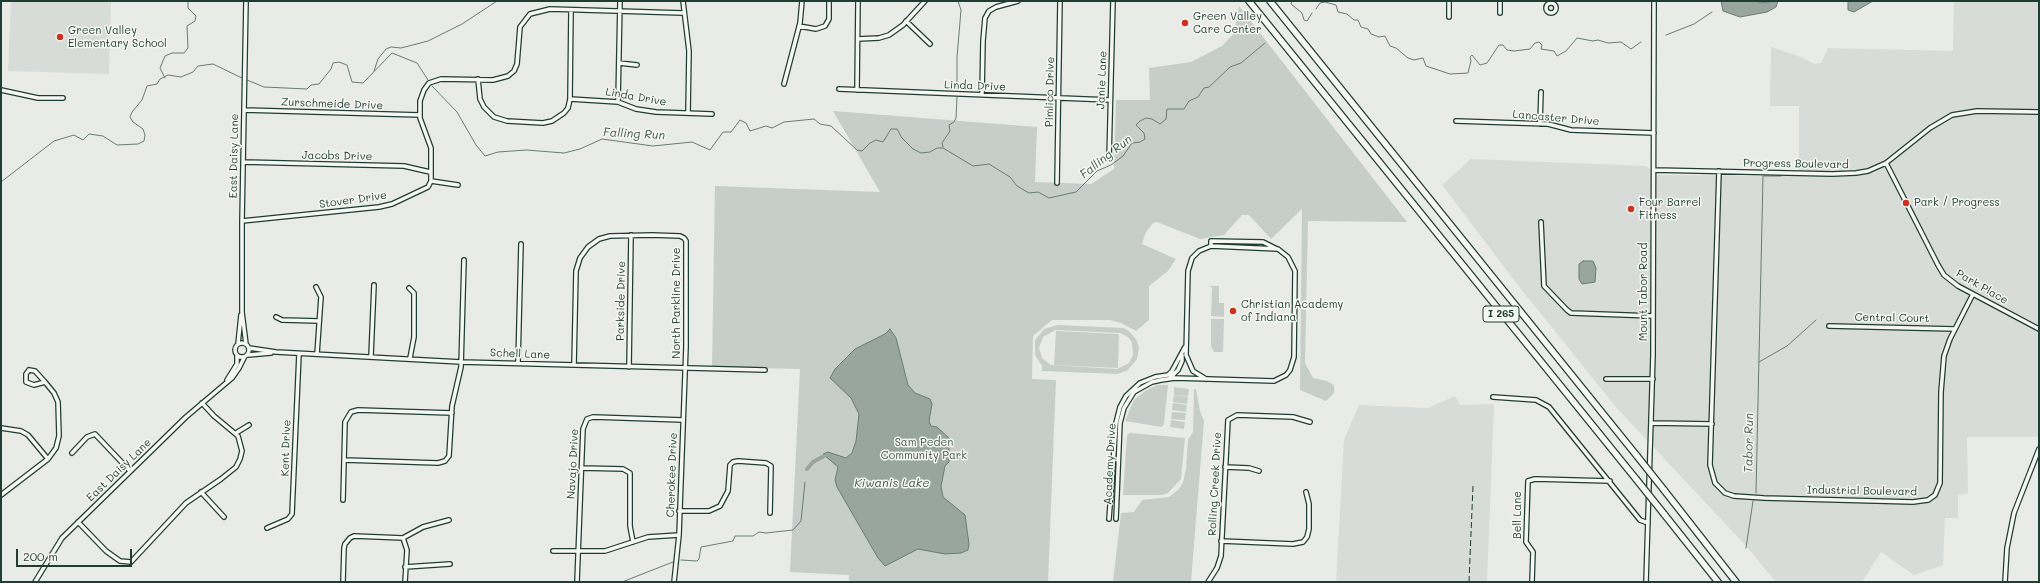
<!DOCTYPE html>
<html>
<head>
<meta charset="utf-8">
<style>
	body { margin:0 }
	#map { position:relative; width:2040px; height:583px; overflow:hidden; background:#e9ebe7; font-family:Mali,sans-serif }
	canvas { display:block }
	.frame { position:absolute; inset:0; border:2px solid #1f3d34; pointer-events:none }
	.scale { position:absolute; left:16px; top:549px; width:116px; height:18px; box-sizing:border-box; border:2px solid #1f3d34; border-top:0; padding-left:5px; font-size:12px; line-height:14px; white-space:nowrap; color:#1f3d34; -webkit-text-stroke:3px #f6f6f2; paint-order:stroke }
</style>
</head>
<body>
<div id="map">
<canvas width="2040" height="583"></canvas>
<div class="frame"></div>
<div class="scale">200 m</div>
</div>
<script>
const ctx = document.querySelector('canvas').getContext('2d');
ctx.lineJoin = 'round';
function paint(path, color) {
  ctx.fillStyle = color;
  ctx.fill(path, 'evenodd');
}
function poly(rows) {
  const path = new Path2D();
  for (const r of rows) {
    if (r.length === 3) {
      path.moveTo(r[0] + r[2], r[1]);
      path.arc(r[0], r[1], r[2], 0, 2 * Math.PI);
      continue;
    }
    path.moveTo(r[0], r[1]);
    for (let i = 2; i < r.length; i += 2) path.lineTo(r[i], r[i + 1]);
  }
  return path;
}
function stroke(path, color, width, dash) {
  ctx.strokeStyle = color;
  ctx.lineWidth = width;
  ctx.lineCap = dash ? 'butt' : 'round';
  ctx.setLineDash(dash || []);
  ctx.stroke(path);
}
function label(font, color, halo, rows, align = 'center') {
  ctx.font = font + ' Mali,sans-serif';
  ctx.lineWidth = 3;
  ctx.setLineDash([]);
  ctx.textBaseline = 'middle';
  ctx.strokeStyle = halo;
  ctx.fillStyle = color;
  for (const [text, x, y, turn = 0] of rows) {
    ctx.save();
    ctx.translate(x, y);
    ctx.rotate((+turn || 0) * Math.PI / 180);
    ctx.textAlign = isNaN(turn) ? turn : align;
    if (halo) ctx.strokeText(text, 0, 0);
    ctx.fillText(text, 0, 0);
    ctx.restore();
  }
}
paint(poly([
	[11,1,111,1,109,74,8,71],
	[1954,1,2039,1,2039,437,1967,437,1968,493,1958,495,1958,518,1945,518,1943,565,1914,575,1881,552,1862,582,1776,582,1746,546,1615,406,1517,284,1442,185,1471,159,1646,166,1658,175,1799,176,1799,106,1770,106,1771,47,1801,57,1814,64,1821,63,1828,48,1953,51],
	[1455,396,1460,405,1494,404,1487,582,1336,582,1344,440,1359,405,1428,408]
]), '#d8dcd8');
paint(poly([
	[1239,6,1407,222,1308,221,1305,363,1313,378,1327,381,1334,385,1334,393,1326,401,1300,390,1302,209,1271,239,1249,215,1242,215,1224,235,1200,239,1157,222,1153,223,1146,232,1142,244,1176,259,1168,271,1149,286,1149,320,1136,331,1121,323,1110,320,1052,320,1033,336,1032,379,1056,380,1048,582,849,582,849,575,790,572,800,369,712,367,715,186,880,192,833,111,1037,127,1035,182,1091,184,1114,169,1116,100,1150,100,1149,68,1191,62,1222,46,1234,33],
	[1210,286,1219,286,1219,303,1224,303,1224,317,1211,316,1212,288],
	[1211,319,1224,319,1223,352,1214,352,1211,346],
	[1058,325,1124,328,1130,332,1137,341,1139,348,1137,359,1128,370,1118,374,1042,371,1042,366,1035,355,1035,340,1044,329],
	[1055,330,1120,333,1128,337,1132,342,1133,355,1129,363,1117,369,1051,365,1042,358,1039,348,1043,337],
	[1056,331,1119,334,1118,368,1054,365],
	[1157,385,1168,385,1164,424,1162,427,1125,421,1134,400,1145,391],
	[1174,387,1189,389,1188,396,1174,395],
	[1194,389,1196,389,1200,411,1204,421,1191,582,1113,582,1121,513,1134,512,1142,500,1169,497,1178,490,1183,483,1186,468,1188,440,1193,432],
	[1174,395,1188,397,1187,404,1173,402],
	[1173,403,1187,405,1186,412,1172,410],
	[1172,412,1186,413,1185,420,1171,419],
	[1171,420,1185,422,1184,429,1170,427],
	[1130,433,1185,438,1181,479,1168,493,1162,495,1123,495,1127,435]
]), '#c7cec9');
const water = poly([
	[1721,1,1757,1,1759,3,1778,1,1776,7,1767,12,1740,17,1723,11,1721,1],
	[1848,1,1873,1,1854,12,1848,10,1848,1],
	[1583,261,1593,261,1596,268,1595,282,1582,284,1579,279,1579,264,1583,261],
	[890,329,896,338,908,385,915,393,930,399,932,404,929,421,931,426,937,427,949,438,949,462,945,466,941,486,943,497,965,515,969,544,968,550,961,553,945,554,918,549,885,566,878,558,837,487,835,480,838,467,823,454,828,452,846,458,852,453,856,441,859,414,851,398,830,378,835,369,855,349,885,334,890,329]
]);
paint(water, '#99a6a0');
stroke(water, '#687c75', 1);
stroke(poly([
	[1292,1,1291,4,1302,13,1304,20,1307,21,1312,13],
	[1316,9,1320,3,1325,2,1336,5,1338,12,1347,14,1354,20,1358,20,1361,27,1368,29,1371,34,1379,37,1385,36,1390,46,1396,48,1408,58,1414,60,1423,58,1426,66,1450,74,1468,73,1471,61,1470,57,1472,55,1480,65,1487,63,1499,45,1503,45,1507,50,1514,51,1530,49,1535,43,1539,42,1542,45,1541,49,1554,51,1557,56,1566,51,1577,38,1593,41,1598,40,1608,43,1621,42,1631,49,1641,42],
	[1666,35,1694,24,1712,12],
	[374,71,378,59,386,49,391,47,401,48,428,41,462,24,497,1],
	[165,78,160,68,165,56,172,53,184,53,188,48,187,26,195,21,196,16,188,8,188,1],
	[247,80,264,87,307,89,311,85,319,84,331,69,333,63,339,62,347,65,352,82,363,83,392,53,417,63,428,80],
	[432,86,457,112,476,145,485,156,498,152,526,150,564,153,580,149,602,139,653,146,692,142,710,150,723,132,731,132,740,120,746,123,750,131,766,126,772,128,784,122,814,119,820,124,831,126,857,150,862,151,870,143,876,140,883,142,891,129,897,129,902,138,913,149,921,153,930,152,937,148,943,148,973,166,989,164,1010,177,1017,186,1029,193,1038,192,1049,198,1076,192,1097,171,1111,165,1123,156,1132,143,1140,142,1145,139,1144,133,1136,125,1140,121,1146,118,1152,119,1160,124,1166,119,1167,109,1184,109,1189,101,1198,97,1204,88,1209,87,1230,67,1241,63,1265,43],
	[957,90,957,57,961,10,958,1],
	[943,147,942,143,950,131,949,125,954,122,956,118,957,97],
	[1,182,54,141,74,135,83,140,89,134,103,136,117,145,138,144,144,141,145,135,143,129,133,122,130,117,132,112,142,100,147,86,157,84,160,79,168,75,181,77,193,72,198,66,213,64,244,79],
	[1759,362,1787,346,1816,320],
	[1756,493,1763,176,1781,176],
	[1746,548,1753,501],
	[681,560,697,561,699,559,701,547,733,541,735,536,753,536,759,532,766,533,793,530,801,521,805,482],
	[622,582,673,562]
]), '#687c75', 1);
stroke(poly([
	[807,469,813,462,824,456]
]), '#99a6a0', 4);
const minor = poly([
	[683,1,689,51,688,113],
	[1449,1,1449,17],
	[1551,8,5],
	[1500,13,1500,1],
	[906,21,930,44],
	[799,26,816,29,825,26,829,19,829,1],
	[858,39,879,38,889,35,903,25,925,1],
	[619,63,637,65],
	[478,79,480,99,484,107,494,117,507,121,543,123,552,121,564,113,568,108,570,99,618,102,636,109,656,112,712,114],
	[784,84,800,23,802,1],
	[839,89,1110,100],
	[1,90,38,98,63,98],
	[857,90,858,1],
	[982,95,983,41,985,18,989,11,996,7,1018,1],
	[570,99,571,10],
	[618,102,620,1],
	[244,110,420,115],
	[1456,121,1548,124,1571,130,1654,133],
	[1540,124,1541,92],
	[1109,159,1113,1],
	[243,162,404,166,430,172],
	[1886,163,1938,265,1944,275,1958,286,2039,329],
	[1654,170,1832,174,1856,173,1868,171,1886,163,1930,128,1952,115,1977,111,2039,112],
	[1719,171,1710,465,1715,483,1725,493,1734,496,1764,498,1913,502,1928,500,1935,495,1940,483,1941,392,1944,356,1950,339,1973,294],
	[431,181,431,148,420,118,420,101,424,90,429,83,441,79,493,80,508,76,514,71,517,64,520,27,530,14,550,9,683,13],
	[1057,183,1060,1],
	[242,221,379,207,392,204,428,187,431,181,458,185],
	[1541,222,1544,286,1567,310,1571,313,1653,316],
	[1211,246,1211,241,1263,242,1277,249],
	[316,287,321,297,317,354],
	[409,288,414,293,414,337,410,358],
	[276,317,282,320,319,321],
	[1829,326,1955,329],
	[242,350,7],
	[238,344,241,315],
	[246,344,242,312,242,221,246,1],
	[249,348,276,352,461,362,765,370],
	[248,355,271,353],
	[371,356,374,285],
	[518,363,521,244],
	[574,365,576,271,580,258,588,247,599,239,610,236,652,235,680,236,684,238,686,241,686,347,679,535,674,582],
	[629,367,631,235],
	[29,370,35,371,45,382,34,385,26,382,26,374,29,370],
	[1170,378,1178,370,1182,361,1182,355],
	[1606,379,1653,379],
	[227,380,237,364,237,356],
	[1493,397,1536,400,1549,407,1640,520,1648,523],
	[1652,423,1712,424],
	[1,428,21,431,28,435,48,459],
	[236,433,249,425],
	[72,453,87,437,95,434,130,471],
	[344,460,438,463,445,461,449,456,452,406,461,367,464,260],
	[1225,467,1249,468,1259,471],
	[582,468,623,469,630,473,630,526,633,542],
	[201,492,224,517],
	[1,495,48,459,56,448,59,436,58,402,54,393,45,382],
	[343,500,345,422,351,412,358,410,452,413],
	[679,511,709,511,720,506,728,491,730,465,733,462,738,461,766,463,771,466,770,513],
	[1109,519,1116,423,1120,407,1126,396,1140,383,1155,377,1168,375,1172,371,1185,347],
	[1116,519,1120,423,1124,408,1134,392,1152,382,1161,380,1175,378,1274,381,1286,375,1290,370,1294,357,1295,271,1288,257,1278,249,1211,246,1199,251,1192,258,1188,271,1186,355,1193,371,1206,379],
	[78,522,106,551,120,561,131,562,186,503,221,479,236,467,240,459,242,451,238,436,214,416,202,403],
	[267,528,288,519,292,514,299,354],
	[403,538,407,550,405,582],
	[1221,541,1293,544,1303,542,1307,537,1309,529,1309,504,1306,492],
	[553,551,605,551,648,537,679,535],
	[405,567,450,564],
	[35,582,62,538,186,417,232,378,239,368,244,358],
	[343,582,344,548,345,544,350,538,354,536,403,538,423,527,449,520],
	[577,582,583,429,587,419,593,417,683,420],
	[1208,582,1217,568,1221,556,1228,420,1237,415,1293,417,1310,422],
	[1532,582,1533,552,1526,542,1528,481,1535,479,1610,481],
	[1646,582,1653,355,1654,1],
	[2005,582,2007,548,2014,513,2039,449]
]);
const highway = poly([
	[1249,1,1636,479],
	[1270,1,1637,456],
	[1664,490,1736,582],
	[1664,514,1718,582]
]);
stroke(minor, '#1f3d34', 6);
stroke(highway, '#1f3d34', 8);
stroke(minor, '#f6f6f2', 3.5);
stroke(highway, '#f6f6f2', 5.5);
stroke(poly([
	[1469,582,1473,486]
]), '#1f3d34', 1, [6, 3]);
const highwayBridge = poly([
	[1637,456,1664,490],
	[1636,479,1664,514]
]);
stroke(highwayBridge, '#1f3d34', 8, []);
stroke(highwayBridge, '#f6f6f2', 5.5);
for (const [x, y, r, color] of [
	[1185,23,4,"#c8321e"],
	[60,37,4,"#c8321e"],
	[1906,203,4,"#c8321e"],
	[1631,209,4,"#c8321e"],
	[1233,311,4,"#c8321e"]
]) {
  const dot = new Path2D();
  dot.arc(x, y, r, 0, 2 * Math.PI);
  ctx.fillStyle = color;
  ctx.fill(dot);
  stroke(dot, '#f6f6f2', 1.5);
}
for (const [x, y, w] of [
	[1501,314,36]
]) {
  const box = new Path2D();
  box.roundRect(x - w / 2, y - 8, w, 16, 3);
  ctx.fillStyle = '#f6f6f2';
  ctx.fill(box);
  stroke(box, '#1f3d34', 1);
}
label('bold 10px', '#1f3d34', null, [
	["I 265",1501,314]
]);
label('11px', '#1f3d34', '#f6f6f2', [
	["Green Valley",1193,17],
	["Care Center",1193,30],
	["Green Valley",68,31],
	["Elementary School",68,44],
	["Four Barrel",1639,203],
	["Fitness",1639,216],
	["Park / Progress",1914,203],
	["Christian Academy",1241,305],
	["of Indiana",1241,318]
], 'left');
label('11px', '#1f3d34', '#f6f6f2', [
	["Janie Lane",1102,80,-88],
	["Linda Drive",975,86,2],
	["Pimlico Drive",1050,92,-89],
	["Linda Drive",636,97,10],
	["Zurschmeide Drive",332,104,2],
	["Lancaster Drive",1556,118,5],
	["East Daisy Lane",234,156,-89],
	["Jacobs Drive",337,156,1],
	["Progress Boulevard",1796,164,1],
	["Stover Drive",353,200,-8],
	["Park Place",1982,287,30],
	["Mount Tabor Road",1644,292,-90],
	["Parkside Drive",621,301,-89],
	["North Parkline Drive",677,303,-90],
	["Central Court",1892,318,1],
	["Schell Lane",520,354,2],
	["Kent Drive",286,448,-88],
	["Navajo Drive",573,464,-87],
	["Academy Drive",1110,464,-87],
	["East Daisy Lane",119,470,-44],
	["Cherokee Drive",672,475,-88],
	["Rolling Creek Drive",1215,484,-87],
	["Industrial Boulevard",1862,491,1],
	["Bell Lane",1518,515,-90]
]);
label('11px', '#415a52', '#f6f6f2', [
	["Sam Peden",924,443],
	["Community Park",924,456]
]);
label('italic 12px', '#445c54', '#f6f6f2', [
	["Falling Run",634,134,3],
	["Falling Run",1106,157,-38],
	["Tabor Run",1749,443,-89],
	["Kiwanis Lake",892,483]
]);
</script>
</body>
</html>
